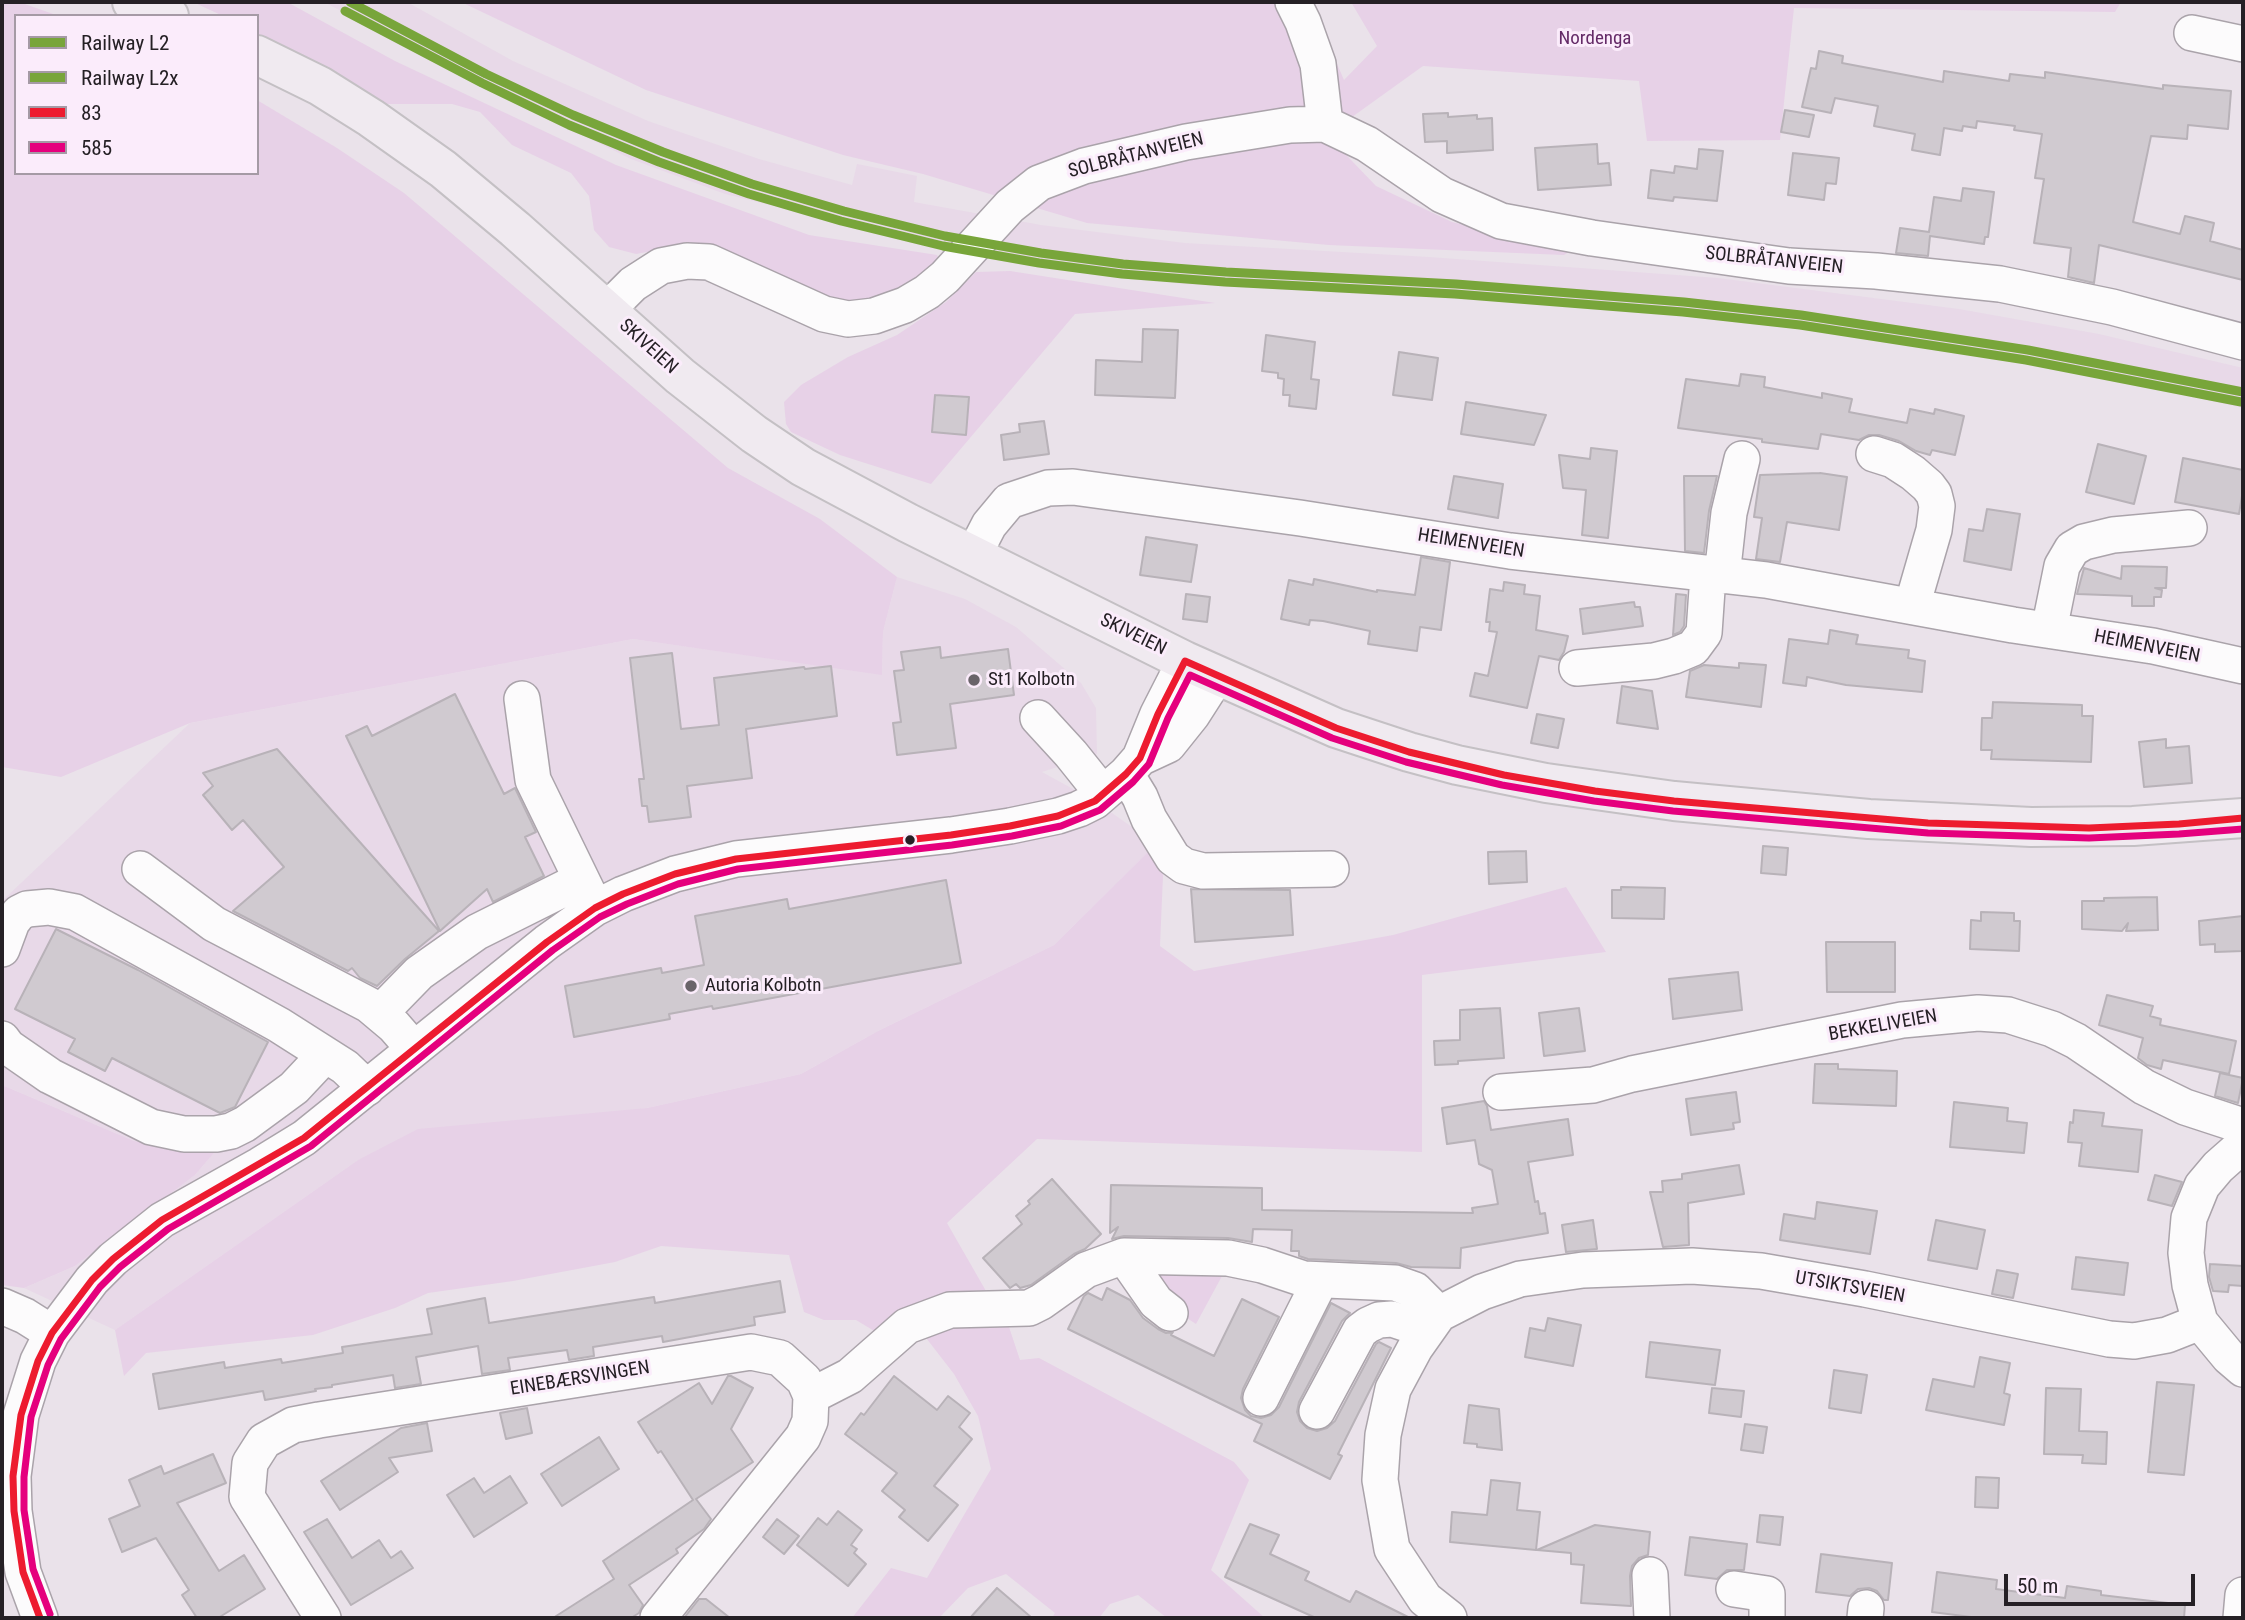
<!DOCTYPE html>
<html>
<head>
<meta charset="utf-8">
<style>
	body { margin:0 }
	#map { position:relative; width:2245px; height:1620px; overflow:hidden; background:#eae2ea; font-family:"Roboto Condensed",sans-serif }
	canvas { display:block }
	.frame { position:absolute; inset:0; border:4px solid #252025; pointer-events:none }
	.legend { position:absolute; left:14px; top:14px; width:245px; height:161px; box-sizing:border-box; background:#fbecfb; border:2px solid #a59aa5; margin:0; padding:9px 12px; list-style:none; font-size:21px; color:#252025 }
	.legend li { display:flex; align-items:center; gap:14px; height:35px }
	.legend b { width:35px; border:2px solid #a59aa5 }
	.scale { position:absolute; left:2004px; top:1574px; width:191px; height:32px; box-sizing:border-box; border:4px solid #252025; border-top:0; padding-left:9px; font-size:21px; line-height:24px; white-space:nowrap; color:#252025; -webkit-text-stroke:5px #fbecfb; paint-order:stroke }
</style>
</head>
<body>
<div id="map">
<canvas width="2245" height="1620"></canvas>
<div class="frame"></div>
<ul class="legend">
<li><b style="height:9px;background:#78a53a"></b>Railway L2</li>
<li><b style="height:9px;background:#78a53a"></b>Railway L2x</li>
<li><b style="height:9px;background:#ed1b2f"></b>83</li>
<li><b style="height:9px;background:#e5007d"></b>585</li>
</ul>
<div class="scale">50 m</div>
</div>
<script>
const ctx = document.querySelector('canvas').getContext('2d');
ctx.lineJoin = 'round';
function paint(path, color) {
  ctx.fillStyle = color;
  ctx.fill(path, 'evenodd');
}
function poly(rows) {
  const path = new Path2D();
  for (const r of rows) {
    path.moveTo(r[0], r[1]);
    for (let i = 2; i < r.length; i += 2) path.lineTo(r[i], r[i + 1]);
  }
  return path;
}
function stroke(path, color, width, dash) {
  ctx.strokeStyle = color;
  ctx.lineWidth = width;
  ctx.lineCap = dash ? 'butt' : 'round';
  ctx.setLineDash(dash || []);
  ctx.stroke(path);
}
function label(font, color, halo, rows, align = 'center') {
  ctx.font = font + ' "Roboto Condensed",sans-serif';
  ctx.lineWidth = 6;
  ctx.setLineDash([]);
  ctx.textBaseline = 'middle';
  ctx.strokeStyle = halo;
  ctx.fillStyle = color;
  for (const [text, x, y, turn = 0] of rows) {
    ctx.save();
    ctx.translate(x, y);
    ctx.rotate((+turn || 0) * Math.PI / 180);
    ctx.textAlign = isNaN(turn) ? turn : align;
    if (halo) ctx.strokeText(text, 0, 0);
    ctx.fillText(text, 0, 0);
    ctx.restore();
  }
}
paint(poly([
	[324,2,407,2,513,61,648,121,759,159,852,185,857,164,917,176,914,202,1041,225,1185,243,1429,257,1718,278,1959,309,2099,334,2243,368,2243,408,2101,376,2005,359,1743,321,1587,306,1182,284,1032,262,925,243,725,194,631,159,503,96],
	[897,577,965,599,1016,627,1081,683,1096,708,1097,754,1042,772,1095,801,1156,844,1054,945,878,1031,801,1074,647,1108,358,1160,115,1330,24,1288,75,1266,195,1175,214,1153,134,1141,2,1085,2,901,190,723,633,639,882,674,883,632]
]), '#e8d9e8');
paint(poly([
	[2,2,19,2,59,16,16,16,16,173,257,173,257,100,337,148,404,193,728,468,820,519,897,577,883,632,882,675,633,639,190,723,61,777,2,767],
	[193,2,287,2,395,61,616,165,809,235,937,255,941,263,923,282,853,304,796,289,685,245,636,254,609,247,594,230,589,196,571,173,512,145,480,112,452,104,382,104,257,34,257,16,223,16],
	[461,2,1310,2,1344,80,1377,46,1351,2,2121,2,2115,12,1794,8,1780,140,1647,141,1639,81,1423,66,1327,135,1376,186,1452,222,1533,242,1576,247,1564,255,1329,245,1087,223,923,174,843,155,646,90],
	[1010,271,1215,303,1075,314,931,484,840,455,791,432,786,424,784,402,801,385,848,357,897,335,946,302,976,272],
	[1156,844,1163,875,1160,946,1194,971,1393,935,1566,887,1606,952,1422,975,1422,1152,1037,1139,947,1223,990,1298,881,1335,856,1320,824,1320,804,1312,789,1255,661,1246,615,1262,513,1281,428,1293,395,1308,313,1335,146,1353,124,1376,115,1330,358,1160,418,1129,647,1108,801,1074,878,1031,1054,945],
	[2,1085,134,1141,214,1153,195,1175,75,1266,24,1288,2,1285],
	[1143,1260,1228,1265,1196,1324,1176,1311],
	[966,1319,1008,1324,1020,1360,1039,1358,1234,1462,1249,1480,1211,1570,1265,1618,1167,1618,1138,1595,1110,1604,1099,1618,1052,1618,1055,1613,1006,1574,968,1588,939,1618,852,1618,891,1568,927,1578,991,1469,978,1416,954,1374,923,1334]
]), '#e7d1e7');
const building = poly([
	[1819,51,1843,56,1842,63,1943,82,1944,71,2009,81,2010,74,2045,78,2045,72,2163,89,2163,85,2231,91,2228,129,2188,125,2187,139,2151,136,2133,222,2180,234,2185,216,2214,223,2210,241,2243,250,2243,280,2099,245,2094,283,2068,277,2071,248,2034,243,2044,179,2035,178,2042,134,2014,130,2015,126,1977,121,1976,128,1963,126,1962,131,1944,128,1940,155,1912,150,1915,134,1874,126,1878,106,1835,98,1831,113,1802,107,1811,68,1816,69,1819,51],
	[1785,110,1814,115,1809,137,1781,132,1785,110],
	[1448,113,1448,117,1477,115,1477,119,1492,118,1493,150,1447,153,1447,141,1425,142,1423,114,1448,113],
	[1597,144,1598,164,1609,163,1611,185,1538,190,1535,148,1597,144],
	[1699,149,1723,151,1717,201,1674,197,1673,201,1648,198,1651,170,1674,173,1675,166,1697,169,1699,149],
	[1793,153,1839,158,1836,184,1826,183,1824,200,1788,195,1793,153],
	[1963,188,1994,192,1988,237,1985,237,1984,244,1930,236,1928,256,1896,253,1900,228,1929,232,1934,197,1961,201,1963,188],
	[1143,329,1178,330,1175,398,1095,395,1096,360,1142,362,1143,329],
	[1266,335,1315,342,1311,379,1319,380,1316,409,1289,406,1290,395,1283,395,1284,379,1278,378,1278,373,1262,371,1266,335],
	[1399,352,1438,358,1432,400,1393,395,1399,352],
	[1741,374,1765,377,1764,387,1822,398,1822,393,1852,399,1849,412,1907,423,1910,409,1934,414,1935,409,1964,416,1955,455,1932,450,1930,455,1916,451,1899,441,1879,435,1869,435,1859,440,1821,434,1818,449,1762,442,1762,439,1678,428,1686,379,1739,386,1741,374],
	[935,395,969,397,966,435,932,432,935,395],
	[1466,402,1546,415,1534,445,1461,434,1466,402],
	[1044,421,1049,454,1004,460,1001,435,1020,432,1019,424,1044,421],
	[2098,444,2146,456,2134,504,2086,492,2098,444],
	[1591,448,1617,451,1608,538,1582,535,1586,490,1563,488,1559,455,1590,459,1591,448],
	[2183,458,2243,470,2243,490,2239,514,2175,502,2183,458],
	[1820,473,1847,477,1839,530,1787,522,1780,562,1756,559,1762,518,1754,517,1760,475,1820,473],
	[1454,476,1503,484,1498,518,1448,509,1454,476],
	[1684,476,1717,476,1709,511,1704,553,1685,551,1684,476],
	[1987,509,2020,514,2011,570,1964,561,1969,529,1983,531,1987,509],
	[1146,537,1197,545,1191,582,1140,575,1146,537],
	[1421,557,1450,562,1441,630,1420,627,1417,651,1368,644,1370,631,1323,621,1310,620,1309,625,1281,619,1289,580,1313,585,1314,579,1377,592,1377,590,1415,595,1421,557],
	[2122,566,2167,567,2166,588,2155,588,2162,590,2161,597,2154,597,2154,606,2132,606,2132,596,2077,594,2084,568,2121,579,2122,566],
	[1504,582,1525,585,1524,594,1540,596,1536,630,1568,636,1564,652,1559,660,1539,656,1527,708,1470,696,1475,673,1488,676,1497,632,1489,631,1490,622,1486,622,1490,589,1503,591,1504,582],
	[1186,594,1210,597,1207,622,1183,619,1186,594],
	[1676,594,1686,595,1684,626,1680,632,1673,635,1676,594],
	[1634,602,1635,607,1640,607,1643,626,1583,634,1580,609,1634,602],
	[1830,630,1858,635,1856,644,1909,650,1908,658,1925,661,1922,692,1846,685,1807,677,1806,686,1783,683,1789,639,1828,644,1830,630],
	[940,647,941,658,1008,649,1014,695,950,704,956,748,897,755,893,723,901,722,894,671,904,670,901,652,940,647],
	[672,653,681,729,719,725,714,678,804,667,805,669,831,666,837,716,746,729,752,778,687,786,691,817,649,822,647,806,642,806,639,779,644,779,630,658,672,653],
	[1739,663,1766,665,1761,707,1686,697,1690,671,1704,665,1739,668,1739,663],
	[1622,686,1652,691,1658,729,1617,723,1622,686],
	[455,694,504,794,515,788,536,832,525,837,544,876,493,902,487,889,440,931,346,736,367,726,372,736,455,694],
	[1993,702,2082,705,2082,716,2093,716,2091,762,1991,759,1992,750,1981,750,1982,718,1992,718,1993,702],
	[1537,714,1564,719,1558,748,1531,743,1537,714],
	[2166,739,2166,748,2189,746,2192,783,2144,787,2139,742,2166,739],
	[277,749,439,931,405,959,377,986,360,978,352,968,348,971,233,911,284,867,243,820,232,830,203,795,213,786,203,773,277,749],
	[1763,846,1788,848,1786,875,1761,873,1763,846],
	[1526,851,1527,882,1489,884,1488,852,1526,851],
	[946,880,961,963,713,1009,712,1006,669,1014,670,1019,574,1037,565,986,661,968,662,973,704,965,695,916,787,899,789,909,946,880],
	[1621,887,1665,888,1664,919,1612,918,1612,890,1621,890,1621,887],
	[1191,889,1290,890,1293,935,1195,942,1191,889],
	[2157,897,2158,930,2126,931,2128,923,2122,931,2082,929,2082,901,2104,901,2104,898,2157,897],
	[1981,912,2014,913,2014,921,2020,921,2019,951,1970,949,1971,920,1981,921,1981,912],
	[2243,916,2243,951,2215,952,2215,944,2200,945,2199,921,2243,916],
	[56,929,138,970,268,1042,235,1107,220,1113,112,1058,105,1071,68,1052,75,1039,15,1009,56,929],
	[1826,942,1895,942,1895,992,1827,992,1826,942],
	[1738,972,1742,1010,1673,1019,1669,979,1738,972],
	[2107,995,2153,1006,2150,1016,2161,1019,2160,1025,2236,1041,2229,1074,2163,1060,2161,1069,2147,1065,2138,1058,2143,1038,2099,1025,2107,995],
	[1500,1008,1504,1058,1458,1061,1458,1064,1435,1065,1434,1041,1460,1040,1460,1010,1500,1008],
	[1579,1008,1585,1051,1544,1056,1539,1013,1579,1008],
	[1815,1064,1838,1064,1838,1069,1897,1071,1896,1106,1813,1103,1815,1064],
	[2220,1073,2243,1078,2238,1103,2215,1096,2220,1073],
	[1736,1092,1740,1122,1733,1123,1734,1129,1691,1135,1686,1099,1736,1092],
	[1484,1101,1487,1106,1491,1130,1568,1119,1573,1155,1528,1162,1535,1202,1538,1201,1540,1214,1545,1213,1548,1233,1461,1248,1460,1268,1411,1267,1396,1263,1308,1259,1299,1256,1299,1251,1291,1251,1292,1230,1253,1229,1252,1242,1228,1238,1124,1236,1112,1239,1118,1227,1110,1233,1111,1185,1262,1188,1262,1210,1473,1213,1472,1208,1498,1204,1492,1170,1479,1164,1475,1140,1447,1144,1442,1108,1484,1101],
	[1954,1102,2008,1108,2007,1121,2027,1123,2024,1153,1950,1147,1954,1102],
	[2074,1110,2104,1113,2102,1126,2142,1130,2138,1172,2079,1166,2082,1143,2068,1142,2070,1122,2073,1123,2074,1110],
	[1739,1165,1744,1194,1688,1203,1689,1245,1663,1247,1650,1192,1663,1192,1662,1181,1682,1179,1682,1174,1739,1165],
	[2155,1175,2182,1182,2172,1206,2148,1200,2155,1175],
	[1052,1179,1101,1234,1085,1249,1074,1254,1031,1285,1020,1288,1016,1284,1010,1288,983,1258,1022,1224,1016,1216,1030,1204,1028,1201,1052,1179],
	[1817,1202,1877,1211,1870,1254,1780,1240,1784,1214,1815,1219,1817,1202],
	[1593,1220,1597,1249,1566,1252,1562,1225,1593,1220],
	[1936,1220,1985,1230,1977,1269,1928,1260,1936,1220],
	[2076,1257,2128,1263,2124,1295,2072,1289,2076,1257],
	[2210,1264,2243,1266,2243,1286,2229,1285,2228,1292,2213,1291,2209,1277,2210,1264],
	[1997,1270,2018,1274,2013,1298,1992,1294,1997,1270],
	[780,1281,785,1312,754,1317,755,1325,663,1342,662,1336,593,1347,594,1356,569,1360,567,1350,508,1358,510,1370,482,1374,478,1346,416,1357,421,1384,395,1388,393,1375,332,1385,332,1387,315,1389,316,1391,265,1400,263,1391,159,1409,153,1374,224,1362,225,1368,281,1359,282,1363,343,1353,342,1347,432,1334,427,1309,485,1298,489,1323,654,1297,655,1303,780,1281],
	[1107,1288,1130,1300,1143,1318,1158,1329,1166,1333,1173,1332,1171,1335,1214,1356,1242,1299,1279,1317,1243,1389,1241,1398,1245,1410,1251,1416,1261,1418,1271,1415,1279,1407,1331,1303,1350,1313,1342,1321,1299,1402,1297,1412,1300,1421,1307,1428,1317,1431,1327,1428,1335,1421,1376,1344,1379,1342,1391,1348,1338,1454,1342,1456,1330,1479,1254,1441,1262,1424,1068,1329,1084,1296,1088,1293,1102,1300,1107,1288],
	[1548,1318,1581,1325,1573,1366,1525,1357,1530,1328,1545,1331,1548,1318],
	[1650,1342,1720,1350,1715,1385,1646,1377,1650,1342],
	[1980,1357,2010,1363,2004,1393,2010,1395,2004,1425,1926,1410,1933,1379,1974,1387,1980,1357],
	[1834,1370,1867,1375,1861,1413,1829,1408,1834,1370],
	[728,1376,731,1376,753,1388,731,1429,753,1462,696,1499,711,1519,704,1529,676,1549,678,1553,629,1585,643,1605,639,1613,631,1618,553,1618,614,1579,603,1561,693,1500,661,1451,658,1453,638,1422,699,1383,712,1404,728,1376],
	[894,1376,937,1410,948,1396,970,1413,959,1427,972,1439,934,1486,958,1505,928,1541,899,1517,905,1510,882,1491,897,1473,845,1434,861,1413,864,1415,894,1376],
	[2157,1382,2194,1385,2184,1475,2148,1472,2157,1382],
	[1712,1388,1744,1391,1741,1417,1709,1413,1712,1388],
	[2046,1388,2081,1389,2079,1431,2107,1432,2106,1464,2082,1463,2083,1455,2044,1454,2046,1388],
	[1469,1405,1499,1409,1502,1450,1477,1447,1477,1444,1464,1443,1469,1405],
	[527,1408,532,1433,506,1439,500,1413,527,1408],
	[427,1423,432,1451,389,1458,398,1472,340,1510,321,1481,401,1428,427,1423],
	[1745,1424,1767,1427,1763,1453,1741,1450,1745,1424],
	[599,1437,619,1469,562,1506,541,1474,599,1437],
	[213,1454,226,1483,177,1503,219,1571,244,1555,265,1589,218,1618,197,1618,182,1595,189,1590,156,1538,122,1552,109,1519,140,1506,129,1480,161,1466,164,1474,213,1454],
	[510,1476,527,1503,474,1537,447,1495,474,1478,484,1493,510,1476],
	[1976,1477,1999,1478,1998,1508,1975,1507,1976,1477],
	[1491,1480,1520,1483,1517,1510,1540,1512,1536,1550,1450,1542,1452,1512,1487,1515,1491,1480],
	[838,1511,862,1530,851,1545,857,1549,854,1553,866,1564,848,1586,797,1545,818,1518,827,1525,838,1511],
	[1760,1515,1783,1517,1780,1545,1757,1542,1760,1515],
	[327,1519,352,1558,379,1540,391,1558,401,1551,413,1568,351,1605,304,1532,327,1519],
	[777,1519,799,1536,784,1554,763,1537,777,1519],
	[1250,1524,1279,1535,1270,1554,1309,1572,1305,1580,1350,1602,1356,1591,1410,1618,1316,1618,1225,1577,1250,1524],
	[1595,1525,1650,1532,1648,1555,1639,1558,1632,1566,1630,1576,1631,1606,1581,1603,1584,1565,1571,1564,1571,1553,1537,1550,1595,1525],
	[1690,1537,1747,1544,1744,1570,1727,1570,1717,1579,1685,1575,1690,1537],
	[1821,1554,1892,1563,1888,1600,1884,1600,1877,1591,1869,1588,1858,1589,1850,1596,1816,1592,1821,1554],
	[1937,1572,1997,1580,1996,1589,2065,1598,2067,1586,2101,1591,2101,1595,2185,1605,2184,1618,1979,1618,1932,1612,1937,1572],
	[997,1588,1032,1618,970,1618,997,1588],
	[699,1599,706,1599,730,1618,684,1618,699,1599]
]);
paint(building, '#d0cad0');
stroke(building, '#b8b2b8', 2);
const minor = poly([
	[1293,2,1303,22,1318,64,1325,124],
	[2192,33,2243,44],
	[607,310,633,284,661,266,687,261,709,262,824,314,848,319,874,316,905,305,927,292,945,277,1010,206,1039,183,1084,166,1186,142,1290,125,1325,124,1367,144,1442,195,1501,221,1592,238,1789,266,1876,271,2000,284,2112,307,2243,342],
	[1874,454,1893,460,1913,473,1928,486,1934,494,1937,506,1934,530,1912,606],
	[973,556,989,525,1009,501,1048,488,1073,487,1300,518,1510,551,1766,580,2013,625,2153,646,2243,666],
	[1722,576,1729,513,1742,459],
	[2049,630,2062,566,2072,549,2084,542,2113,535,2189,528],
	[1577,668,1654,661,1674,656,1693,648,1704,633,1708,575],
	[522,699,533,780,591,899],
	[1038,718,1071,754,1103,794],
	[1140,758,1168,745,1192,715,1217,676],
	[1126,774,1140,797,1149,819,1173,858,1184,866,1203,871,1331,869],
	[140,869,214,924,369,1005,394,1026,414,1049],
	[2,949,12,922,19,913,27,909,49,907,75,912,279,1025,345,1067,367,1088],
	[380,1013,419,973,477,932,581,880],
	[2,1039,8,1047,50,1076,151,1127,184,1134,216,1134,231,1131,245,1124,294,1088,325,1055],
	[1501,1092,1593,1085,1632,1074,1902,1020,1978,1013,2008,1015,2052,1029,2076,1041,2144,1087,2185,1107,2243,1126],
	[2243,1145,2218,1167,2202,1186,2189,1218,2186,1253,2190,1285,2200,1322,2229,1357,2243,1369],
	[1124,1256,1156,1302,1170,1313],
	[2,1306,25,1316,52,1333],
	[811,1396,850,1376,907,1326,950,1310,1029,1308,1041,1302,1086,1270,1124,1256,1228,1258,1262,1265,1304,1279,1395,1283,1415,1290,1439,1314],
	[1261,1398,1320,1281],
	[1317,1411,1360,1331,1368,1325,1379,1320,1392,1319,1413,1326,1424,1335],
	[1650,1575,1652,1618],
	[1734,1589,1767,1594,1767,1618],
	[40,1618,23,1572,14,1511,13,1476,21,1415,38,1361,52,1333,92,1280,113,1259,162,1220,260,1165,304,1138,547,942,595,908,623,894,675,874,736,859,951,835,1010,826,1058,816,1079,809,1095,801,1126,774,1140,758,1158,714,1185,661],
	[323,1618,247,1497,250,1463,264,1441,293,1425,319,1420,751,1352,780,1358,804,1380,811,1396,810,1421,803,1437,658,1618],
	[1449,1618,1425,1599,1392,1549,1380,1480,1383,1435,1393,1389,1415,1348,1439,1314,1482,1292,1520,1279,1583,1270,1692,1266,1761,1271,1865,1289,2109,1339,2134,1341,2167,1335,2200,1322],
	[1865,1618,1866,1608],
	[2241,1618,2243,1595]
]);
const major = poly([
	[132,2,169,16],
	[257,55,320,86,371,118,443,169,515,229,680,376,754,434,803,467,908,523,1185,661,1336,728,1409,752,1457,765,1546,783,1674,801,1869,819,2031,827,2133,826,2243,818]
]);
stroke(minor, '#aaa3aa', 38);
stroke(major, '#c4c0c4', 42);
stroke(minor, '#fcfbfc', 35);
stroke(major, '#f0eaf0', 38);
stroke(poly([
	[40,1618,23,1572,14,1511,13,1476,21,1415,38,1361,52,1333,92,1280,113,1259,162,1220,304,1138,547,942,595,908,623,894,675,874,736,859,951,835,1010,826,1058,816,1095,801,1126,774,1140,758,1158,714,1185,661,1336,728,1409,752,1504,775,1595,791,1674,801,1928,823,2089,828,2179,824,2243,818]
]), '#ed1b2f', 7);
stroke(poly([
	[50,1614,33,1569,24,1510,24,1477,31,1417,48,1365,61,1339,100,1287,120,1267,168,1229,311,1146,553,950,600,917,627,904,678,884,738,869,952,845,1012,836,1061,826,1100,810,1133,782,1149,764,1168,718,1190,675,1332,738,1406,762,1502,785,1594,801,1673,811,1928,833,2089,838,2179,834,2243,829]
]), '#e5007d', 7);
stroke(poly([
	[350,2,486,74,573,115,663,152,752,184,844,211,945,236,1041,253,1123,264,1226,272,1456,284,1684,302,1801,315,2028,350,2243,392]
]), '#78a53a', 9);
stroke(poly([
	[345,11,482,83,569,125,659,162,749,194,841,221,943,246,1039,263,1122,274,1225,282,1455,294,1683,312,1800,325,2026,360,2241,402]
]), '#78a53a', 9);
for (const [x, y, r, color] of [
	[974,680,7,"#6a646a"],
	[910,840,6,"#252025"],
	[691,986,7,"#6a646a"]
]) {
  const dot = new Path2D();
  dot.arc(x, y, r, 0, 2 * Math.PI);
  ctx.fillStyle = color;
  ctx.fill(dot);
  stroke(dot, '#fbecfb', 2.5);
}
label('19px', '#642a67', '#fbecfb', [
	["Nordenga",1595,39]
]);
label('19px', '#252025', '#fbecfb', [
	["SOLBRÅTANVEIEN",1136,156,-14],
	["SOLBRÅTANVEIEN",1774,261,6],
	["SKIVEIEN",648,347,42],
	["HEIMENVEIEN",1471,544,9],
	["SKIVEIEN",1133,635,26],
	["HEIMENVEIEN",2147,647,11],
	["BEKKELIVEIEN",1883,1026,-10],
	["UTSIKTSVEIEN",1850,1288,10],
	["EINEBÆRSVINGEN",580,1379,-9]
]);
label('19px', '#252025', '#fbecfb', [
	["St1 Kolbotn",988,680],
	["Autoria Kolbotn",705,986]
], 'left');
</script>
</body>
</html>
